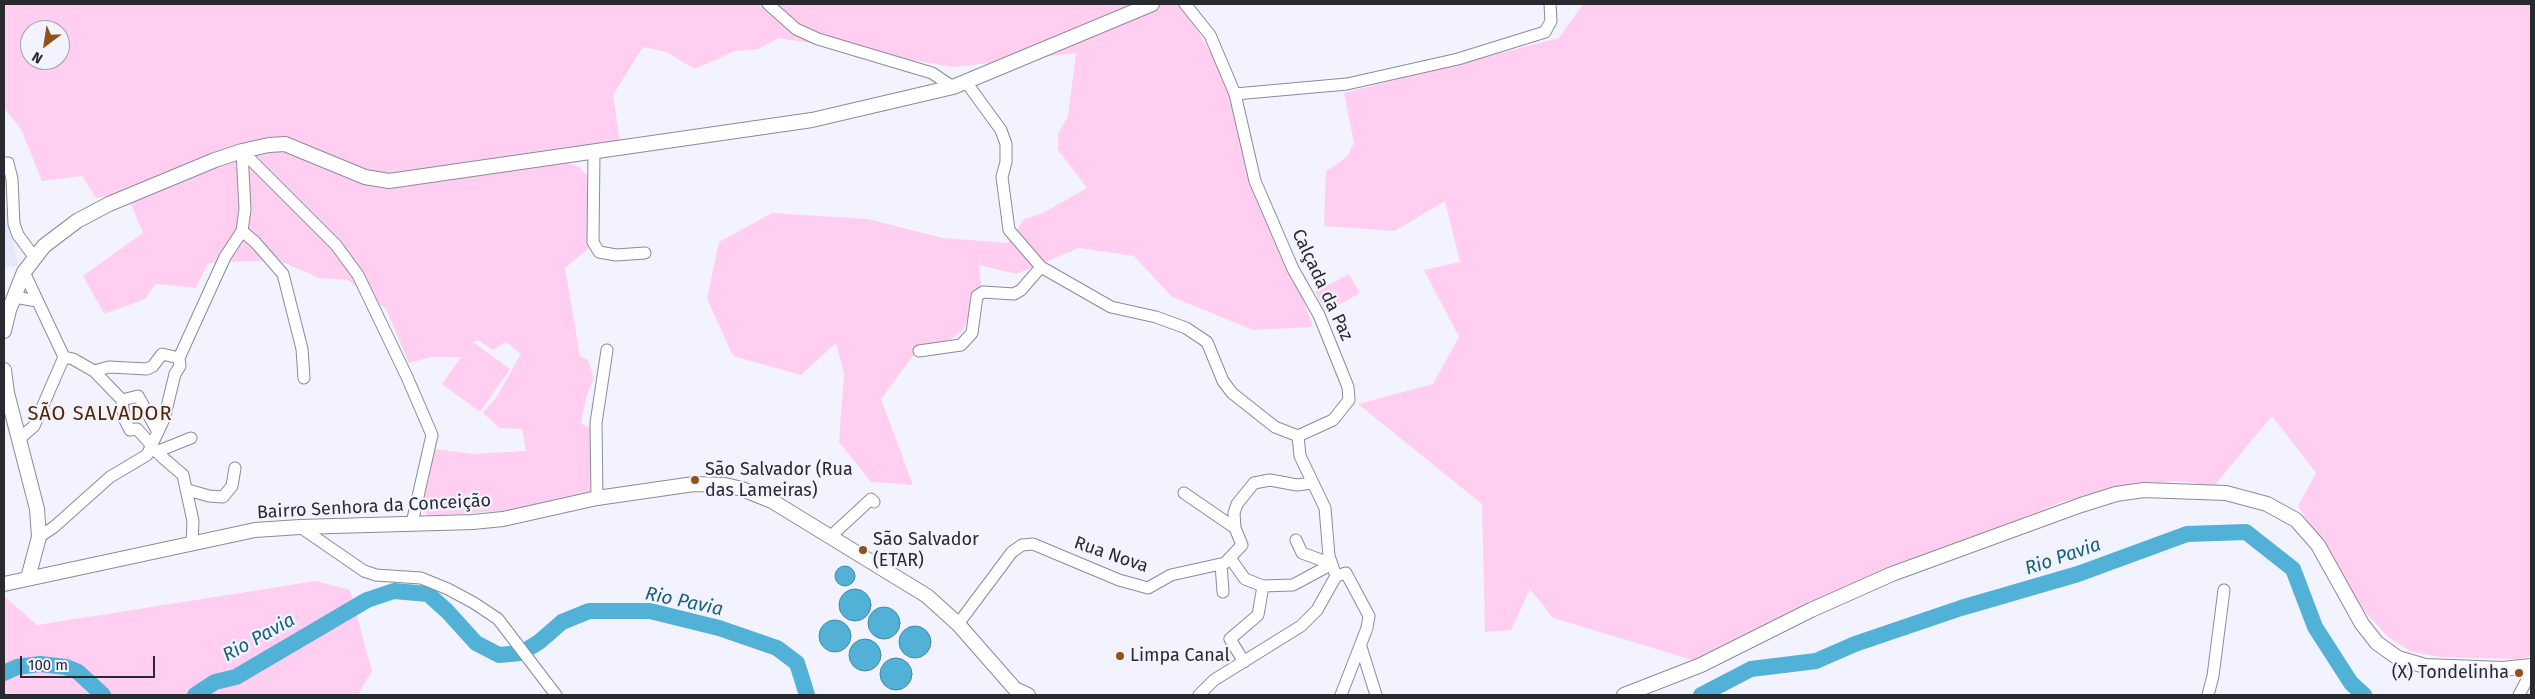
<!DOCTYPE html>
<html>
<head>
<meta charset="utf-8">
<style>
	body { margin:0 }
	#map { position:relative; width:2535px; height:699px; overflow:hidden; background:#f2f3fe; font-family:"Fira Sans",sans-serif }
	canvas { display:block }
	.frame { position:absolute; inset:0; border:5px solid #292a30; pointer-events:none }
	.north { position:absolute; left:20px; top:20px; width:50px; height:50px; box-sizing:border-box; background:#f2f3fe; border:1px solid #a2a3ac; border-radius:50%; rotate:211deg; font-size:14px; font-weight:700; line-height:20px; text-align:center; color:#292a30 }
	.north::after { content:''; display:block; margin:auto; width:18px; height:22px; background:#905217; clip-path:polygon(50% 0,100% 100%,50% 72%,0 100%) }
	.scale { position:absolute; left:20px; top:656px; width:135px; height:22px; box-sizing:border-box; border:2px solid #292a30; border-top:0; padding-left:6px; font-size:15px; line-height:18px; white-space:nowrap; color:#292a30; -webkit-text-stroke:4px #f2f3fe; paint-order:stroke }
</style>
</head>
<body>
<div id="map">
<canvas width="2535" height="699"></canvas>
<div class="frame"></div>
<div class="north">N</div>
<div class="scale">100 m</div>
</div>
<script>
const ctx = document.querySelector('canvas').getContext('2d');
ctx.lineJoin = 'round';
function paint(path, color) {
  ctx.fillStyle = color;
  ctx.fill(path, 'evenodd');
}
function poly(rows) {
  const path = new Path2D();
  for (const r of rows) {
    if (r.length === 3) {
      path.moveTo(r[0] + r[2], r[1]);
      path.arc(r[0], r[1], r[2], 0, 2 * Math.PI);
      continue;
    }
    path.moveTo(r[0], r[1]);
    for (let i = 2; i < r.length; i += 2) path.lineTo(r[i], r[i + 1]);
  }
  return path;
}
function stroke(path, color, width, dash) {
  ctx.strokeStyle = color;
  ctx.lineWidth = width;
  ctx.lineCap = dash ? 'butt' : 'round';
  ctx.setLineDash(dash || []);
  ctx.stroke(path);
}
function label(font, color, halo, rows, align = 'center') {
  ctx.font = font + ' "Fira Sans",sans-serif';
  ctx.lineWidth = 4.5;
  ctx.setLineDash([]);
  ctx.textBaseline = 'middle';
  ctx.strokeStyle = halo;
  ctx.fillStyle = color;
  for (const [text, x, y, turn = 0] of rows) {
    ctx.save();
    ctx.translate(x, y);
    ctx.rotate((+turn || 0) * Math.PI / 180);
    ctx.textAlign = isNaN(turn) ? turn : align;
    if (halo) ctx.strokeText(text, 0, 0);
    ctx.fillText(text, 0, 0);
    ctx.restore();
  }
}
paint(poly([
	[7,208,18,266,4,267,4,209]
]), '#e5e7fa');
paint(poly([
	[4,4,1182,4,1219,67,1313,327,1253,330,1172,297,1134,256,1079,248,1016,274,979,265,981,284,964,329,950,340,913,356,881,399,913,485,871,482,839,442,844,374,836,343,801,375,733,356,707,299,719,242,772,213,868,219,943,238,1008,243,1024,219,1043,213,1087,188,1058,150,1058,134,1068,116,1076,53,954,67,779,38,758,49,735,51,695,69,666,52,643,47,613,95,620,141,568,163,579,167,587,175,588,249,565,268,580,356,588,360,594,379,587,395,581,423,592,430,590,494,529,509,428,516,422,509,435,449,472,454,526,451,522,429,499,428,483,413,496,398,521,354,506,342,493,350,478,340,473,342,510,369,480,412,442,384,461,357,431,357,409,363,386,309,348,280,319,278,278,260,208,263,196,288,156,284,145,299,104,314,83,276,143,233,131,204,122,193,96,198,82,176,42,181,21,129,4,108],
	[30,30,60,30,60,60,30,60],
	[1583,4,2531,4,2531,656,2519,659,2441,657,2412,652,2388,637,2363,609,2298,506,2316,473,2272,416,2214,486,2178,481,2139,485,2061,502,1696,661,1553,618,1530,589,1511,630,1485,632,1482,504,1358,404,1433,384,1459,337,1424,270,1460,262,1445,201,1395,231,1324,226,1326,171,1347,157,1354,143,1344,93,1559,38],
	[1349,274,1360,293,1326,312,1315,292],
	[316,581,350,590,372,671,358,695,4,695,4,596,37,625]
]), '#ffcef1');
const water = poly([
	[845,576,10],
	[855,605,16],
	[884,623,16],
	[835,636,16],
	[915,642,16],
	[865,655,16],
	[896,674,16]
]);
paint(water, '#52b1d6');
stroke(water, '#4688a4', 1);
stroke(poly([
	[4,673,17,667,40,664,66,667,78,672,103,695],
	[195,695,215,682,236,677,367,600,394,591,428,594,447,611,476,643,499,655,521,653,539,642,562,622,589,611,650,611,719,628,777,648,797,663,807,695],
	[1701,695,1751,669,1816,661,1855,644,1961,608,2078,574,2187,534,2246,532,2293,569,2315,627,2351,683,2364,695]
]), '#52b1d6', 16);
const minor = poly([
	[768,4,796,29,818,39,932,73,953,87],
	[1185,4,1210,35,1235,94,1255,181,1293,269,1319,315,1348,387,1349,400,1333,420,1298,436,1300,456,1325,508,1329,556,1336,576,1317,610,1301,626,1214,680,1199,695],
	[966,82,1001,130,1006,144,1006,162,1002,177,1009,230,1041,267,1111,307,1156,317,1186,328,1207,342,1223,381,1232,393,1275,427,1298,436],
	[1235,94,1347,84,1458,59,1545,32,1551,21,1550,4],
	[242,151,336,245,358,275,407,377,432,435,412,523],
	[594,152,593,242,599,252,616,255,645,253],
	[4,163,8,163,12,179,14,224,18,235,35,258],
	[242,231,255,242,283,274,302,349,304,378],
	[14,297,37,301],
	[919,351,961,345,972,333,977,296,983,292,1014,294,1021,290,1041,267],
	[64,357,73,359,94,371,109,367,147,369,153,366,162,354,179,358,225,257,242,231,245,209,242,151],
	[94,371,122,400,124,418,130,430,137,429,162,457,183,475,193,521,192,544],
	[122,400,138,396,158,432],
	[19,439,34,426,64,357,24,272],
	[156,452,191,438],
	[188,490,209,496,223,497,232,486,235,468],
	[1184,493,1235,528],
	[597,498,596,423,607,350],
	[300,527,364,571,376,575,421,578,448,589,474,603,498,619,556,695],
	[831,536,871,499,874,502],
	[39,537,54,527,110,477,147,455,164,419,175,374,180,366,179,358],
	[1296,540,1302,553,1332,564],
	[1230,558,1245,579,1263,586,1293,585,1332,564],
	[1221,564,1223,592],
	[1336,576,1346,573,1369,616,1367,628,1341,695],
	[958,624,1012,552,1022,545,1033,544,1119,580,1148,588,1171,575,1225,563,1242,545,1235,528,1234,513,1237,504,1254,483,1270,480,1297,485,1312,483],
	[1361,647,1376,695],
	[1244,662,1230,639,1258,615,1263,586],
	[2208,695,2213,676,2224,590],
	[2519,695,2529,676,2531,667]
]);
const tertiary = poly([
	[4,331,9,310,24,272,44,246,77,221,109,204,215,160,242,151,269,145,285,144,365,177,389,181,812,120,953,87,1152,4],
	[4,370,7,393,37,509,39,537,28,578],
	[4,584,255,530,300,527,473,522,503,519,597,498,694,484,725,485,742,489,772,501,927,596,958,624,1015,689,1028,695],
	[1624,695,1701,665,1811,610,1892,574,2081,505,2116,494,2144,490,2226,493,2267,504,2296,520,2318,545,2362,624,2377,643,2398,658,2425,666,2503,669,2531,666]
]);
stroke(minor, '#8a8b9b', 13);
stroke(tertiary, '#8a8b9b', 16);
stroke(minor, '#fff', 11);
stroke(tertiary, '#fff', 14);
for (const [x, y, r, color] of [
	[695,480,5,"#905217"],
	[863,550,5,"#905217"],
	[1120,656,5,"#905217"],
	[2519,673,5,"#905217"]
]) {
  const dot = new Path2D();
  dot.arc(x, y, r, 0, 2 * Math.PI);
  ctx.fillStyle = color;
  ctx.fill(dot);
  stroke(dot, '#f2f3fe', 2);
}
label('18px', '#292a30', '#f2f3fe', [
	["Calçada da Paz",1322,285,65],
	["Bairro Senhora da Conceição",374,507,-3],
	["Rua Nova",1111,555,19]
]);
label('18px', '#292a30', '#f2f3fe', [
	["São Salvador (Rua",705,470],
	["das Lameiras)",705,491],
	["São Salvador",873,540],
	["(ETAR)",873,561],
	["Limpa Canal",1130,656],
	["(X) Tondelinha",2509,673,"right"]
], 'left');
label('italic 19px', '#15607a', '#f2f3fe', [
	["Rio Pavia",2063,557,-19],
	["Rio Pavia",684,602,12],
	["Rio Pavia",259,638,-29]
]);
ctx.letterSpacing = '1px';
label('20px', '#512700', '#f2f3fe', [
	["SÃO SALVADOR",100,414]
]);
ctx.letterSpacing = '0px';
</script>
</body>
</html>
